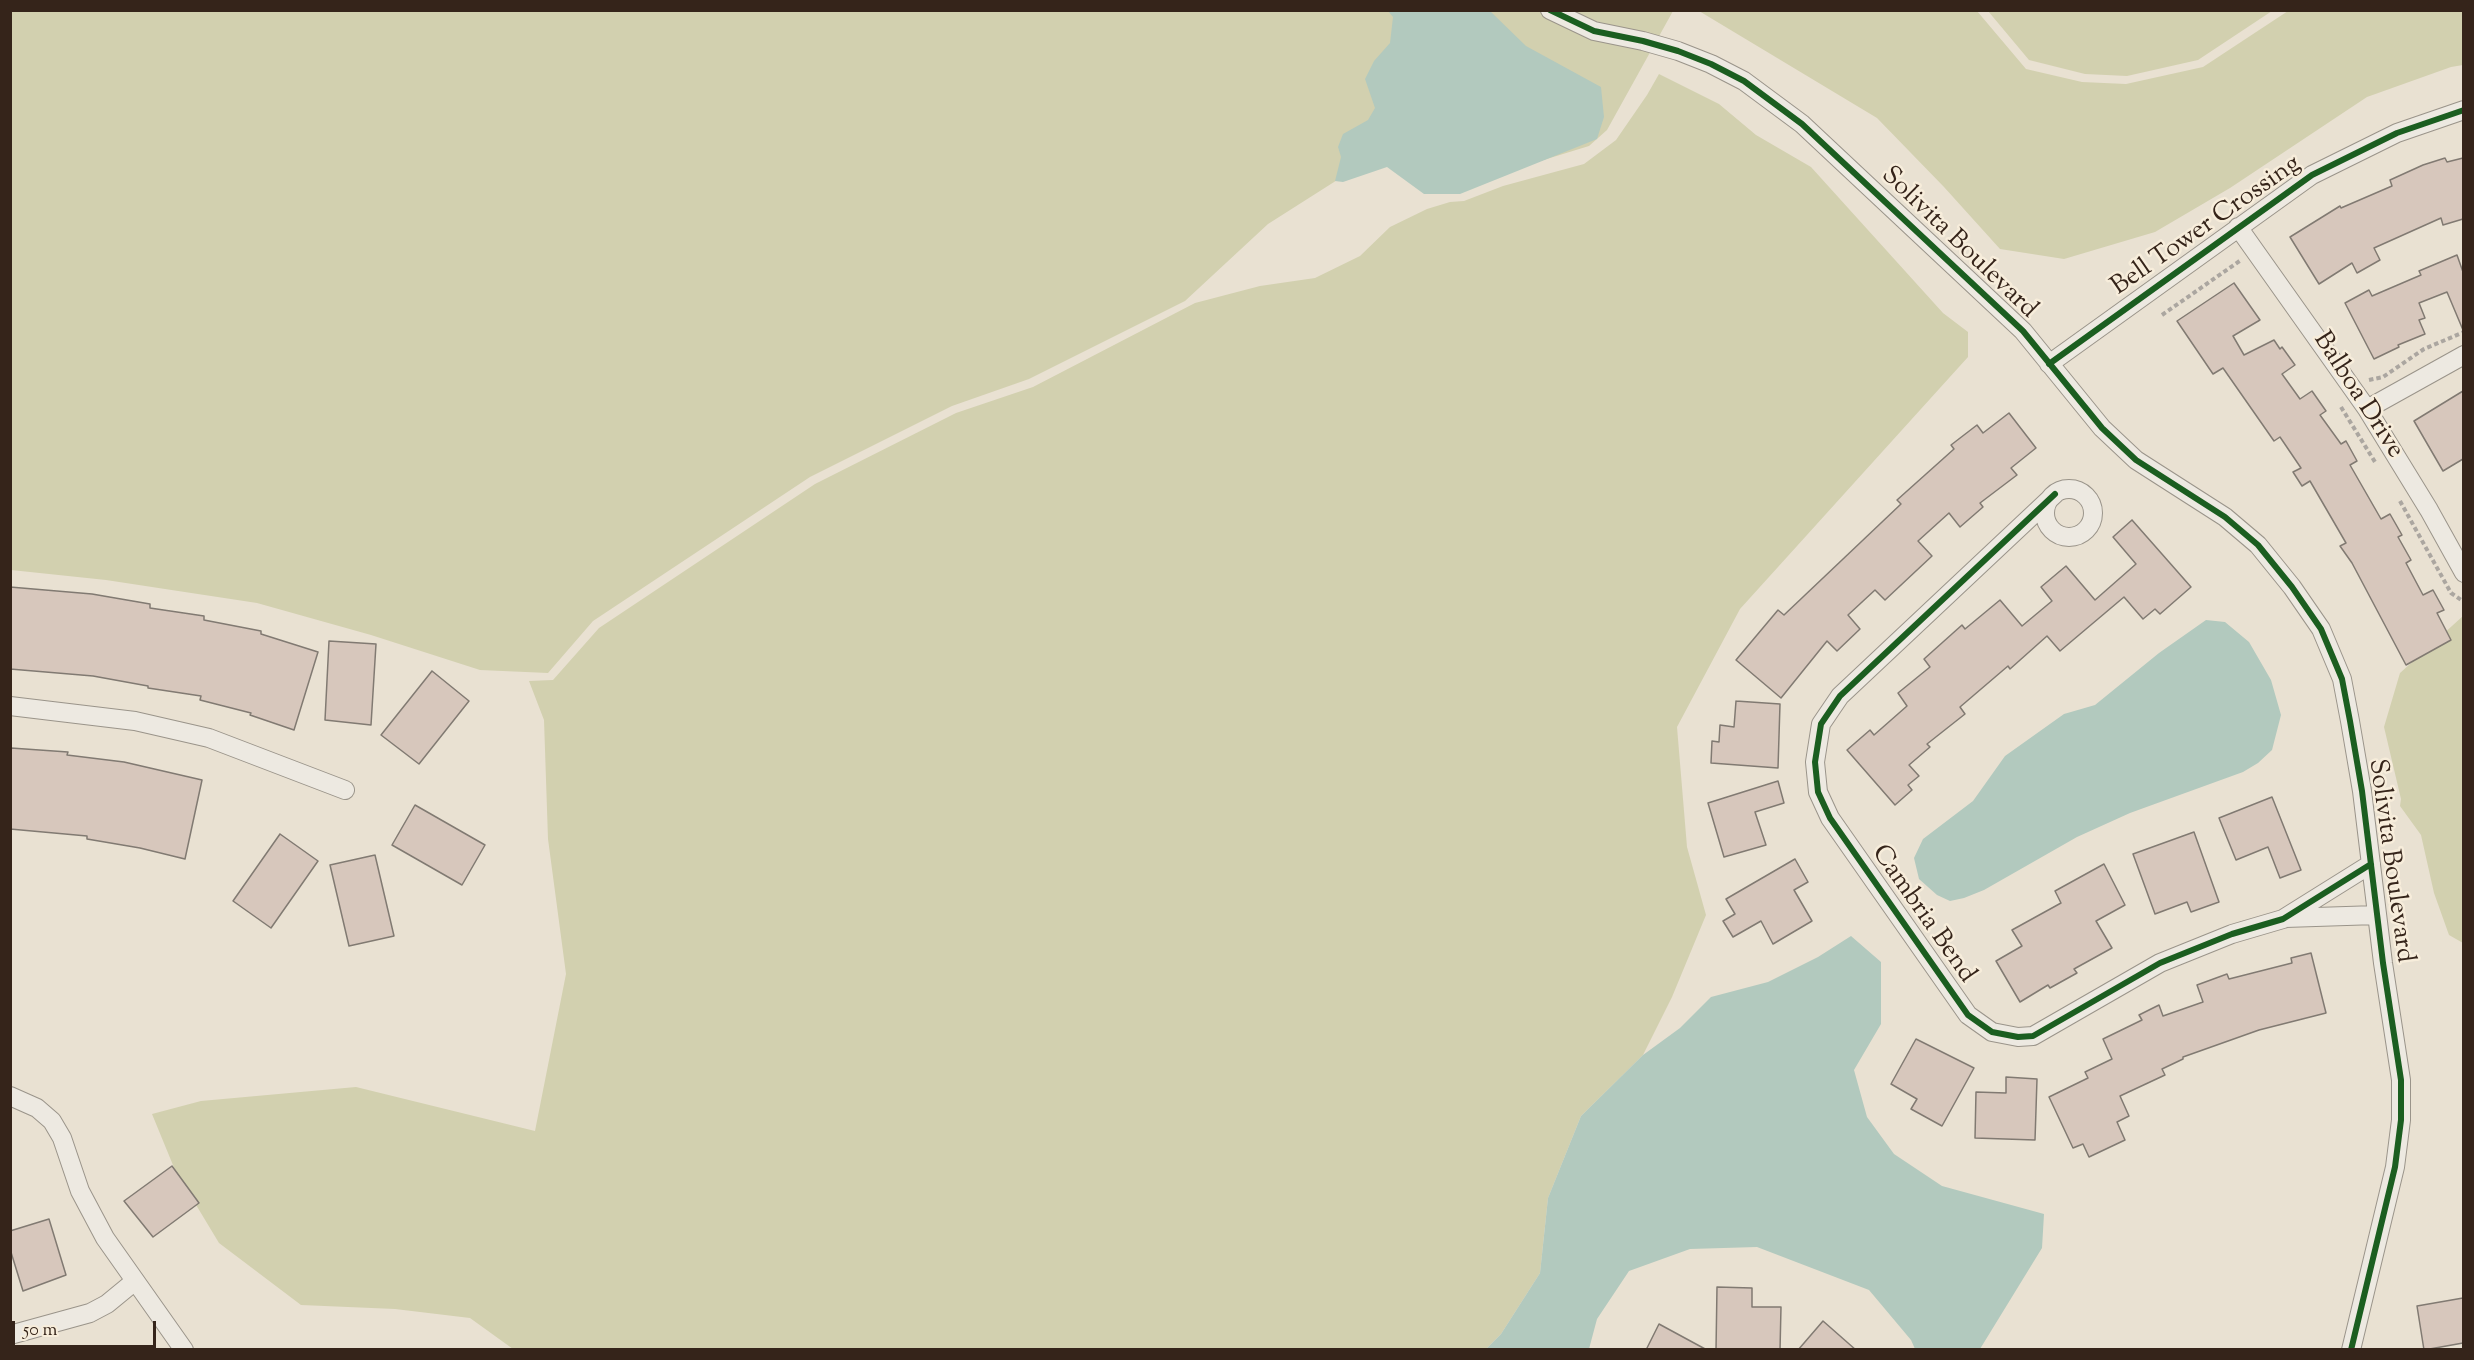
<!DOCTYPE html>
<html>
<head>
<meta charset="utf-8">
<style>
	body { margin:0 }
	#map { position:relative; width:2474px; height:1360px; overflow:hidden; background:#e9e1d2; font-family:"Sorts Mill Goudy",serif }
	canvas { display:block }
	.frame { position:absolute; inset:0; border:12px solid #35241a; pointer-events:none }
	.scale { position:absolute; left:12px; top:1321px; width:144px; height:27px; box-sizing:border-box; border:3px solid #35241a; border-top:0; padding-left:8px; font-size:18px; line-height:21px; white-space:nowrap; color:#35241a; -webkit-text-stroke:4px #f7eddb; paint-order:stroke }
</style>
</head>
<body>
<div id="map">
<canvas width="2474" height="1360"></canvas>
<div class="frame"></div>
<div class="scale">50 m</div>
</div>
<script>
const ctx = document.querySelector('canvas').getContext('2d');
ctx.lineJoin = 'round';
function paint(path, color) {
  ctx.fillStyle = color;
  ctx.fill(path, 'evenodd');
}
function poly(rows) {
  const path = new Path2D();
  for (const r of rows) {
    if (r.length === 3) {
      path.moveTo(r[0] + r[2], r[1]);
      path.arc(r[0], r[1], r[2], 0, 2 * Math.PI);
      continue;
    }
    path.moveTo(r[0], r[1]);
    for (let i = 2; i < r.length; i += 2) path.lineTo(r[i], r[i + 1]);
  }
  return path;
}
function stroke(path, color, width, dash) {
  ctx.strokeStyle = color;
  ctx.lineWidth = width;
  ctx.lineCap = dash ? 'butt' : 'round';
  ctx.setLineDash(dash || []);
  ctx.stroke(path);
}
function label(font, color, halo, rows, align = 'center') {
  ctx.font = font + ' "Sorts Mill Goudy",serif';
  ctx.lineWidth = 5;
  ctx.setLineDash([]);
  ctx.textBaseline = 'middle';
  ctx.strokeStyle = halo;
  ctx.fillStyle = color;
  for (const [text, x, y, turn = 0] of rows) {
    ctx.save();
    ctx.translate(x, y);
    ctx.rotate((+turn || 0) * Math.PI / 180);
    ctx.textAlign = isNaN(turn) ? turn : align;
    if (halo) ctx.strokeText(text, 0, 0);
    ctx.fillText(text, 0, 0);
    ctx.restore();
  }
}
paint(poly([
	[11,11,1673,11,1607,130,1589,146,1472,182,1386,149,1268,224,1185,301,1029,379,952,406,810,477,593,621,548,673,480,670,371,635,257,603,106,580,11,570],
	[1699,11,1977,11,2026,69,2082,82,2126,84,2203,67,2288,11,2463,11,2463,65,2451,67,2367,97,2230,188,2155,232,2064,259,2000,249,1944,187,1877,118],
	[1988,11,2272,11,2198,60,2127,76,2085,74,2029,60],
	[1659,74,1719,104,1756,135,1811,167,1943,313,1968,332,1968,357,1740,609,1677,727,1687,847,1706,915,1672,997,1643,1055,1581,1116,1548,1198,1540,1273,1501,1334,1486,1349,513,1349,470,1318,395,1309,301,1305,219,1243,175,1170,152,1114,201,1101,356,1087,535,1131,566,974,548,839,544,720,529,681,553,680,599,628,815,484,956,413,1033,387,1195,303,1260,286,1315,278,1360,256,1390,227,1427,209,1450,202,1464,201,1503,186,1584,164,1616,140,1647,95],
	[2463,616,2463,943,2449,935,2434,893,2421,835,2400,806,2401,799,2384,727,2400,673]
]), '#d2d0af');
paint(poly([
	[1388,11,1490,11,1526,46,1601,87,1604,117,1597,139,1460,194,1424,194,1387,167,1343,182,1335,181,1341,157,1338,147,1343,134,1368,120,1375,108,1365,79,1374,61,1390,43,1393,17],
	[2206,620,2225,622,2249,642,2271,680,2281,715,2272,750,2258,763,2243,772,2130,813,2077,837,1984,890,1964,898,1950,901,1937,895,1919,879,1914,858,1923,839,1973,801,2005,756,2064,714,2095,705,2159,653],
	[1851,936,1881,962,1881,1024,1854,1070,1867,1117,1894,1154,1942,1186,2044,1214,2042,1248,1980,1349,1915,1349,1911,1340,1869,1290,1757,1247,1690,1249,1629,1271,1597,1319,1589,1349,1486,1349,1501,1334,1540,1273,1548,1198,1581,1116,1643,1055,1680,1028,1711,997,1768,982,1818,957]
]), '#b2c9be');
const building = poly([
	[2445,158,2447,162,2463,158,2463,219,2443,225,2441,218,2374,248,2380,260,2357,273,2352,263,2319,284,2290,237,2340,206,2341,208,2392,186,2390,180,2423,165,2445,158],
	[2457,255,2463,272,2463,330,2447,292,2419,303,2425,318,2419,320,2425,334,2398,345,2399,347,2374,359,2345,303,2369,290,2372,296,2421,275,2419,271,2457,255],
	[2234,283,2260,320,2233,336,2244,355,2274,340,2280,349,2282,347,2295,365,2282,374,2300,399,2312,391,2326,411,2320,415,2341,444,2346,441,2357,461,2350,465,2381,519,2390,514,2402,535,2398,537,2411,560,2406,563,2423,595,2433,590,2444,610,2437,613,2451,640,2406,665,2352,563,2340,546,2346,543,2310,481,2302,486,2293,472,2301,468,2280,437,2274,441,2223,368,2213,374,2177,321,2234,283],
	[2463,391,2463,459,2443,471,2414,421,2463,391],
	[2009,413,2036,448,2011,468,2017,475,1980,503,1983,507,1960,527,1949,513,1918,541,1932,556,1885,600,1875,590,1848,615,1860,629,1837,651,1827,641,1781,698,1736,660,1778,610,1784,615,1901,504,1897,500,1954,449,1951,445,1977,425,1983,433,2009,413],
	[2132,520,2191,587,2160,614,2155,609,2143,619,2124,597,2060,651,2047,636,2010,669,2008,666,1960,707,1965,714,1927,744,1930,747,1909,765,1919,776,1908,785,1912,790,1895,805,1847,750,1870,730,1874,735,1907,706,1898,693,1930,667,1924,659,1962,625,1965,629,2000,600,2022,626,2052,601,2041,587,2066,566,2095,600,2136,564,2113,537,2132,520],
	[10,587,92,594,150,604,150,608,204,616,204,620,261,631,261,634,318,652,294,730,250,715,251,713,200,700,201,696,148,688,148,686,93,676,10,669,10,587],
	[329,641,376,644,371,725,325,720,329,641],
	[432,671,469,701,419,764,381,735,432,671],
	[1736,701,1780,704,1778,768,1711,763,1712,741,1719,742,1720,725,1734,727,1736,701],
	[11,748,68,752,67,755,124,762,202,780,185,859,140,848,87,839,87,836,10,829,11,748],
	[1778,781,1784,803,1755,812,1766,845,1724,857,1708,803,1778,781],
	[2272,797,2301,870,2280,878,2268,847,2236,860,2219,818,2272,797],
	[415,805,485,845,462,885,392,845,415,805],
	[2194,832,2219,902,2191,912,2187,902,2155,914,2133,854,2194,832],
	[280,834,318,861,271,928,233,901,280,834],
	[375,855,394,936,349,946,330,865,375,855],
	[1795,859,1808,882,1794,890,1812,921,1773,944,1761,921,1733,937,1723,921,1735,914,1726,899,1795,859],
	[2104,864,2125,905,2096,921,2112,948,2074,969,2077,973,2050,988,2048,985,2020,1002,1996,961,2022,946,2012,930,2061,903,2055,891,2104,864],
	[2311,953,2326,1013,2259,1030,2183,1057,2183,1059,2162,1069,2165,1075,2120,1096,2129,1116,2117,1122,2125,1140,2089,1157,2083,1144,2073,1148,2049,1097,2088,1078,2085,1072,2112,1059,2103,1039,2142,1020,2139,1015,2159,1005,2163,1016,2203,1002,2197,985,2227,974,2229,979,2292,963,2291,958,2311,953],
	[1916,1039,1974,1068,1942,1126,1911,1109,1917,1099,1891,1084,1916,1039],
	[2006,1077,2037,1079,2035,1140,1975,1138,1976,1092,2006,1093,2006,1077],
	[172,1166,199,1203,153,1237,124,1201,172,1166],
	[49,1219,66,1275,23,1291,10,1249,10,1231,49,1219],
	[1717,1287,1752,1288,1752,1307,1781,1307,1780,1350,1716,1350,1717,1287],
	[2463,1298,2463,1343,2424,1350,2417,1306,2463,1298],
	[1823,1321,1856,1350,1798,1350,1823,1321],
	[1659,1324,1707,1350,1646,1350,1659,1324]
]);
paint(building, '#d7c7bc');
stroke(building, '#817a72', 1.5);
const street = poly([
	[1550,10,1594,31,1643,41,1678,51,1711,64,1744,81,1802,124,2023,331,2102,428,2136,460,2225,517,2258,545,2292,587,2321,629,2342,679,2350,721,2362,791,2383,963,2401,1080,2401,1120,2395,1167,2351,1350],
	[2238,227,2367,409,2429,510,2464,573],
	[2049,364,2312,175,2397,133,2464,110],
	[2367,409,2464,355],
	[2069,513,24],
	[2055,494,1840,696,1821,724,1815,762,1818,792,1830,818,1968,1015,1992,1032,2018,1037,2033,1036,2160,963,2232,934,2283,919,2371,864],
	[10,706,135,721,209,738,345,790],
	[2285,918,2377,915],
	[10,1096,37,1108,52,1121,62,1138,80,1191,105,1238,184,1350],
	[10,1335,90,1313,107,1304,135,1281]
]);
stroke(street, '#9a948a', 20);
stroke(poly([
	[2162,315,2241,260],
	[2369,380,2383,377,2424,349,2464,332],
	[2341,407,2375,462],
	[2400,501,2451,593,2464,602]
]), '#aba6a0', 4, [4.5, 3]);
stroke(street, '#ede9e1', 18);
stroke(poly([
	[1550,10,1594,31,1643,41,1678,51,1711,64,1744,81,1802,124,2023,331,2102,428,2136,460,2225,517,2258,545,2292,587,2321,629,2342,679,2350,721,2362,791,2383,963,2401,1080,2401,1120,2395,1167,2351,1350],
	[2049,364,2312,175,2397,133,2464,110],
	[2055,494,1840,696,1821,724,1815,762,1818,792,1830,818,1968,1015,1992,1032,2018,1037,2033,1036,2160,963,2232,934,2283,919,2371,864]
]), '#1b5e20', 6);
label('26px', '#35241a', '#f7eddb', [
	["Bell Tower Crossing",2207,227,-35],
	["Solivita Boulevard",1958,244,44],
	["Balboa Drive",2357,396,57],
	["Solivita Boulevard",2389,861,82],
	["Cambria Bend",1922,915,55]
]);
</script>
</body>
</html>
